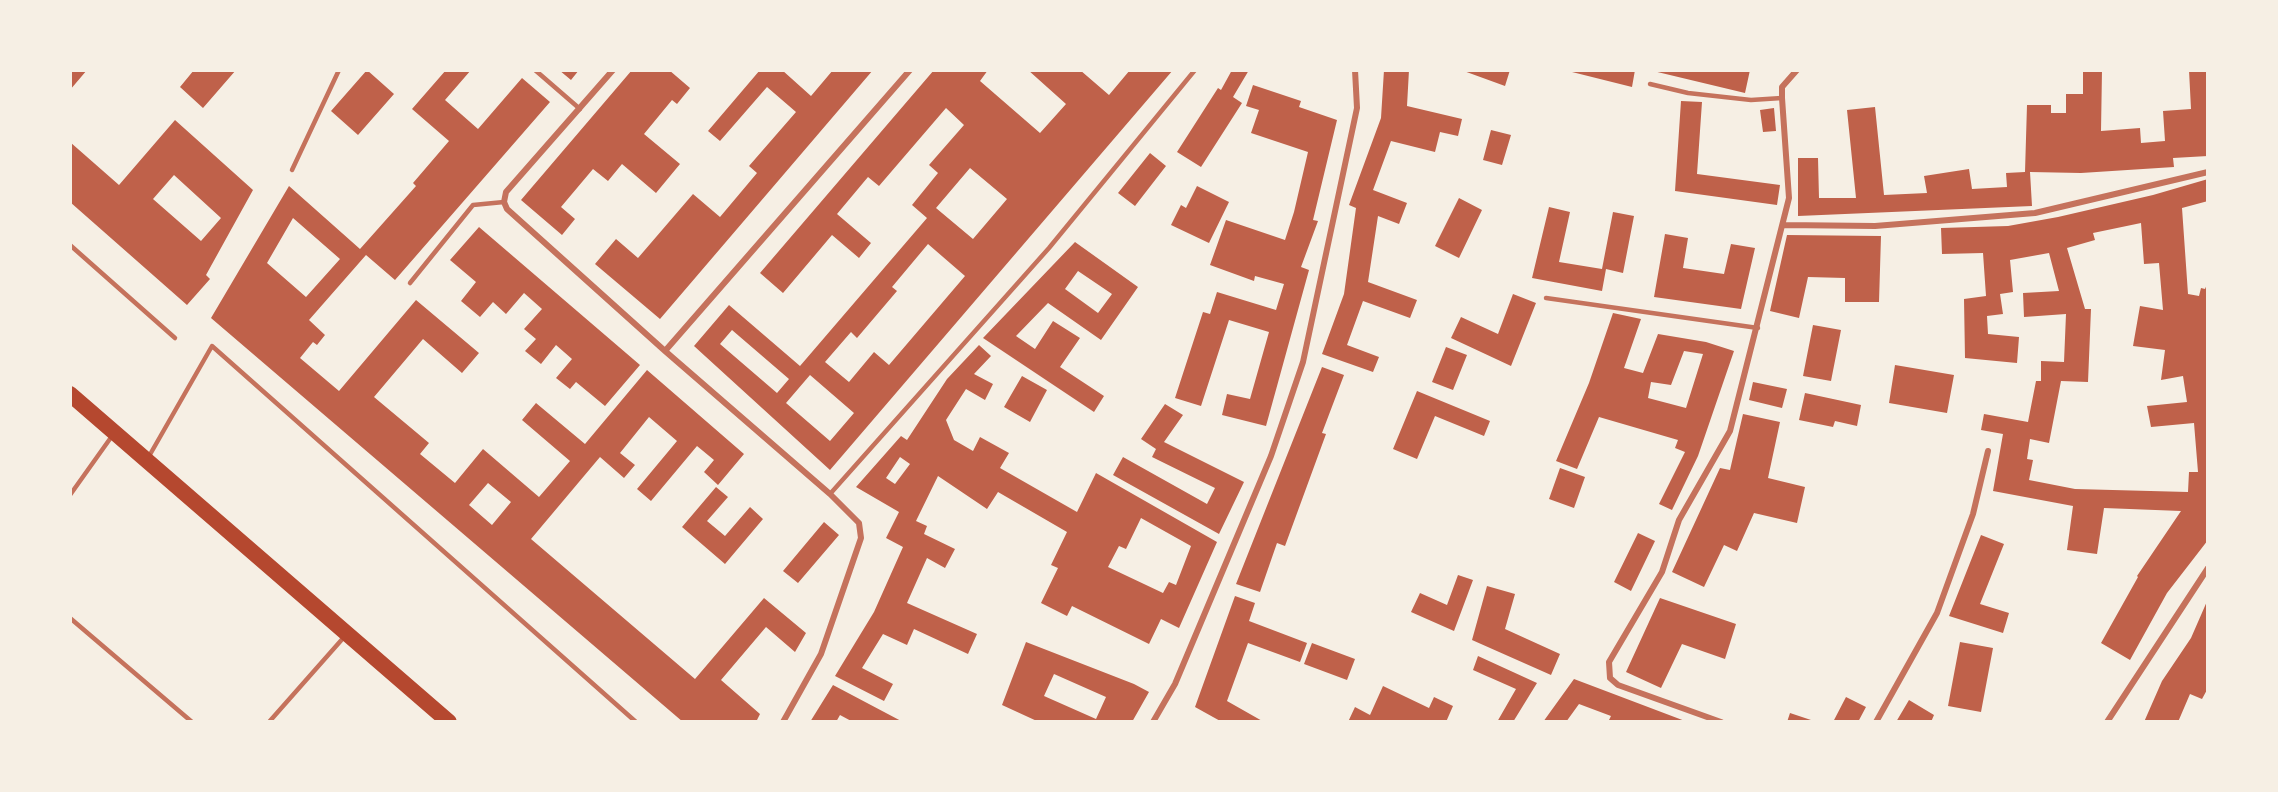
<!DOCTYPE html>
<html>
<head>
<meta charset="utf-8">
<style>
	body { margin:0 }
	#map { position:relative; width:2278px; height:792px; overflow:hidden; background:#f6efe4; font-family:"Times New Roman",serif }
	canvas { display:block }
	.frame { position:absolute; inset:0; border:72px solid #f6efe4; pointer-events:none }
</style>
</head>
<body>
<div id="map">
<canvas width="2278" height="792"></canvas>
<div class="frame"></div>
</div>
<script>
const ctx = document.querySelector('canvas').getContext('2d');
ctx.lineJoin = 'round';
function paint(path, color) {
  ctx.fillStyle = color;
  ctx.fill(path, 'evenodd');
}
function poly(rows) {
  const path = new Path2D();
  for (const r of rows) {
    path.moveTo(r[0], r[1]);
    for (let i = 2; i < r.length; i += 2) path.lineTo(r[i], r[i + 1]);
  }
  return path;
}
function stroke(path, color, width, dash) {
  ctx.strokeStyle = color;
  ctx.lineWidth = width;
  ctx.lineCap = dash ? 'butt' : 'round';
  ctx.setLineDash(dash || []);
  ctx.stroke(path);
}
paint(poly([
	[70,70,87,70,70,90],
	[194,70,236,70,203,108,180,87],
	[367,70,394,94,358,135,331,111],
	[446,70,471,70,445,100,478,129,522,78,550,102,395,280,366,255,309,320,325,335,317,345,313,342,300,358,339,391,416,300,479,353,462,373,423,339,374,397,429,443,420,454,455,483,483,449,539,497,570,461,522,420,536,403,585,444,647,370,744,454,718,485,704,472,714,460,697,446,651,501,637,489,677,441,649,417,620,453,635,465,624,478,600,457,531,539,695,679,764,598,806,633,795,652,766,627,721,680,760,714,756,722,683,722,211,318,289,186,360,249,416,186,413,183,449,141,412,109],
	[293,218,340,259,306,297,267,263],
	[488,483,511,502,492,525,469,505],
	[559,70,579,70,571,80],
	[632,70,669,70,690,88,677,104,672,100,644,134,680,164,656,193,622,164,608,181,593,169,561,207,575,219,562,235,521,200],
	[760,70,782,70,811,96,833,70,873,70,660,319,595,264,616,239,638,258,693,194,720,217,757,173,749,166,796,112,767,87,720,141,708,131],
	[934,70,988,70,980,81,1040,133,1066,104,1028,70,1080,70,1109,95,1130,70,1173,70,830,470,694,346,729,305,800,366,927,218,912,205,938,173,929,165,964,125,946,108,879,186,868,177,837,214,871,243,859,258,832,235,783,293,760,273],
	[970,168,1007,199,973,239,936,208],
	[928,244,965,276,889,365,874,352,849,382,825,362,851,332,857,338,897,291,892,287],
	[732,330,789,379,777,393,720,344],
	[810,375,854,413,830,441,786,403],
	[1232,70,1249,70,1233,97,1242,103,1201,167,1177,152,1218,88,1221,90],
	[1384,70,1409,70,1407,106,1462,119,1458,136,1440,132,1435,152,1391,141,1373,190,1407,203,1399,224,1378,216,1368,282,1417,300,1410,318,1363,301,1347,345,1379,357,1373,372,1322,354,1344,294,1356,208,1349,205,1381,118],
	[1461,70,1510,70,1505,86],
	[1564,70,1635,70,1632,87],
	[1649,70,1750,70,1745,93],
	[2083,70,2102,70,2101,131,2140,128,2141,143,2165,141,2163,111,2191,109,2189,70,2208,70,2208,156,2173,158,2174,167,2081,173,2030,172,2032,206,1798,216,1798,158,1818,158,1819,198,1856,198,1847,110,1875,107,1884,195,1927,193,1924,176,1969,169,1972,189,2007,187,2006,173,2025,172,2027,105,2051,105,2051,113,2066,113,2066,94,2083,94],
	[1253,85,1301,101,1299,107,1337,120,1313,220,1318,221,1301,267,1309,270,1266,426,1222,415,1227,394,1250,399,1269,332,1229,320,1201,406,1175,398,1203,312,1210,314,1217,292,1276,310,1284,284,1255,276,1254,281,1210,265,1226,220,1285,240,1294,212,1308,152,1251,133,1259,110,1246,106],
	[1681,101,1702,102,1697,174,1780,185,1777,205,1675,191],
	[1774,108,1776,131,1763,132,1760,110],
	[175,120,253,190,206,275,210,279,187,305,70,202,70,142,119,185],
	[174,175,221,218,201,241,153,199],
	[1491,130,1511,135,1502,165,1483,160],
	[1150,153,1166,166,1135,206,1118,193],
	[2208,179,2208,201,2182,208,2188,294,2199,296,2201,288,2205,289,2208,282,2208,540,2167,593,2130,660,2101,643,2138,577,2137,576,2181,511,2104,508,2097,554,2067,550,2073,506,1993,491,2003,434,1981,430,1984,414,2028,422,2036,381,2041,381,2041,361,2064,362,2066,314,2024,317,2023,293,2059,291,2049,253,2010,260,2013,292,2000,294,2003,314,1987,316,1988,334,2019,337,2017,363,1965,358,1964,299,1986,296,1983,253,1942,254,1941,228,2008,226,2058,217,2153,195],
	[2141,223,2144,264,2159,263,2163,310,2140,306,2133,346,2165,350,2161,380,2183,376,2187,402,2147,406,2151,427,2194,423,2198,472,2189,472,2188,492,2075,489,2029,480,2033,460,2027,459,2030,439,2049,443,2061,381,2088,382,2091,309,2085,309,2067,248,2095,240,2093,233],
	[1197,186,1229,202,1209,243,1171,225,1181,205,1186,208],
	[1459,198,1482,210,1459,258,1435,246],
	[1549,207,1570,212,1559,262,1602,269,1613,212,1634,216,1623,273,1606,269,1602,291,1532,278],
	[479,227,640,365,605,406,576,382,570,389,556,378,572,359,556,345,541,364,525,351,536,339,524,329,542,309,524,293,506,314,493,302,480,317,461,301,476,282,450,260],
	[1665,234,1688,238,1683,268,1724,274,1731,244,1755,248,1741,309,1654,297],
	[1787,235,1881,236,1879,302,1845,302,1845,278,1808,277,1799,318,1770,311],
	[1075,242,1138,287,1101,340,1048,303,1016,336,1035,349,1053,321,1080,338,1060,367,1104,396,1094,412,983,338],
	[1078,271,1112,294,1098,313,1065,289],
	[1513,294,1536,303,1511,366,1451,338,1461,317,1498,334],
	[1613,313,1641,319,1624,368,1643,373,1658,334,1706,342,1734,351,1698,456,1672,510,1659,504,1685,452,1675,448,1678,440,1599,417,1577,469,1556,461,1589,383],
	[1684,351,1703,354,1686,408,1648,398,1651,382,1671,385],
	[1813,325,1841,330,1831,381,1803,376],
	[979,345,991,356,974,374,993,384,985,400,966,389,946,420,954,440,973,451,980,437,1009,453,1000,468,1077,512,1096,473,1217,542,1179,628,1161,619,1149,644,1072,606,1067,616,1041,603,1058,568,1051,565,1067,532,998,492,987,509,938,476,916,521,927,526,924,534,955,549,945,568,927,558,907,603,977,634,968,654,914,629,907,645,883,634,862,668,893,684,884,701,835,676,874,612,903,547,886,538,899,512,856,487,901,436,907,440,947,379],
	[900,457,910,464,895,484,886,478],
	[1141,518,1191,546,1176,585,1169,582,1163,593,1108,567,1119,546,1126,549],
	[1446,347,1467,355,1453,390,1432,382],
	[1895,365,1954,375,1947,413,1889,403],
	[1322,367,1344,375,1322,433,1326,434,1285,546,1277,543,1260,592,1236,584],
	[1022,376,1047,390,1030,422,1004,407],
	[1753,382,1787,389,1782,408,1749,400],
	[1417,391,1490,421,1484,436,1435,416,1417,459,1393,449],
	[1805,393,1861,405,1857,426,1835,421,1833,427,1799,420],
	[1165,404,1183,415,1164,442,1244,482,1219,534,1113,475,1123,457,1207,504,1215,488,1152,457,1156,449,1141,439],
	[1743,414,1780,422,1768,478,1805,487,1797,523,1754,513,1737,551,1724,545,1704,587,1672,572,1720,468,1730,470],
	[1560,468,1585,477,1574,508,1549,499],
	[716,487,728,497,707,521,725,536,750,507,763,519,725,564,682,527],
	[824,522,839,535,798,583,783,571],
	[1638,533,1655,541,1631,591,1614,582],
	[1981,535,2004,544,1980,604,2009,613,2003,633,1949,616],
	[1458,575,1473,580,1454,631,1411,612,1420,593,1447,605],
	[1487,586,1515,594,1505,629,1560,654,1551,675,1472,640],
	[1235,596,1255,603,1249,621,1307,643,1300,662,1248,643,1227,701,1264,722,1222,722,1195,707],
	[1660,598,1736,624,1725,659,1682,644,1661,688,1626,672],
	[2208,599,2208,688,2202,699,2190,694,2178,722,2144,722,2162,681,2191,638],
	[1026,642,1134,684,1149,692,1132,722,1039,722,1002,705],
	[1054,674,1106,697,1096,719,1044,696],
	[1960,642,1993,648,1981,712,1948,706],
	[1312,643,1355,659,1347,680,1304,664],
	[1478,656,1537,683,1513,722,1497,722,1516,689,1473,670],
	[1574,679,1685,721,1685,722,1608,722,1611,716,1579,704,1566,722,1543,722],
	[833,685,903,722,853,722,840,715,836,722,810,722],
	[1383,686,1429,708,1434,697,1453,706,1446,722,1348,722,1355,707,1370,715],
	[1846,697,1866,707,1858,722,1833,722],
	[1909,700,1934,715,1931,722,1896,722],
	[1790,713,1814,721,1814,722,1787,722]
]), '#bf614a');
stroke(poly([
	[535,70,580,109],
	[1650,84,1688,93,1751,100,1782,98],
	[292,170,339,70],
	[70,245,175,338],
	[410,283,473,205,504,202],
	[1546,298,1758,328],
	[148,458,212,346,636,722],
	[830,494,1049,248,1195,70],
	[70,495,112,436],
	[70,618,192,722],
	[269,722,345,636]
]), '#c5725c', 4.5);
stroke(poly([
	[613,70,506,192,504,202,507,209,665,351,830,494,859,523,861,538,821,654,783,722],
	[1783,225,1875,226,2035,213,2208,172],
	[665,351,910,70],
	[1153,722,1175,684,1271,456,1303,362,1357,108,1355,70],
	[1721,722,1618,685,1610,678,1609,662,1662,572,1679,520,1730,431,1789,198,1782,98,1782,87,1797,70],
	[1876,722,1937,613,1973,514,1988,451],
	[2107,722,2208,568]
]), '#c5725c', 6);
stroke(poly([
	[70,394,449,722]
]), '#b5482f', 16);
</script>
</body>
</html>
